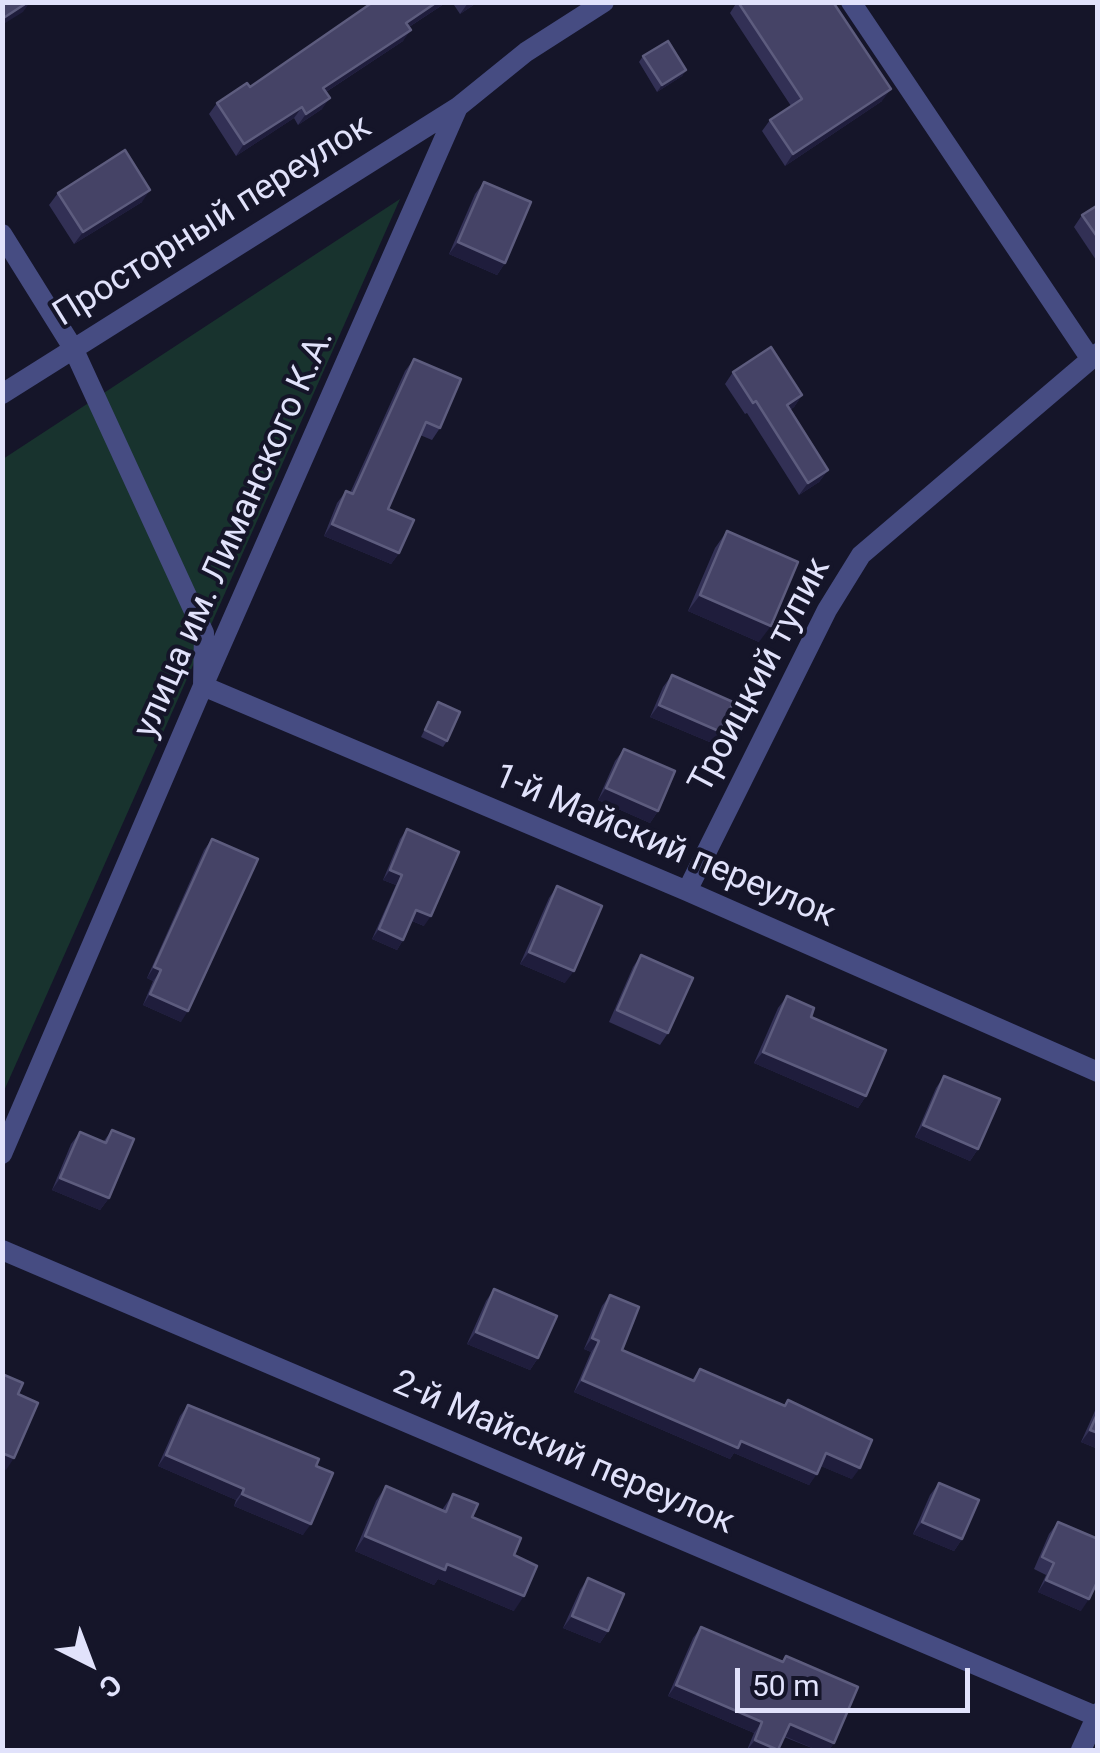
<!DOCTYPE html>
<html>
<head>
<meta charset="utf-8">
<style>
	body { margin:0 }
	#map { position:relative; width:1100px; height:1753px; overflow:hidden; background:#151529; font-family:Roboto,sans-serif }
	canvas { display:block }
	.frame { position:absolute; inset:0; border:5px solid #e1e2fb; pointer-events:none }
	.north { position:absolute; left:40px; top:1613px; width:100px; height:100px; -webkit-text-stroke:8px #151529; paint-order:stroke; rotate:138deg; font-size:28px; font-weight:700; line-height:40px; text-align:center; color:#e1e2fb }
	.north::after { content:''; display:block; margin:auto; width:35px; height:45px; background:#e1e2fb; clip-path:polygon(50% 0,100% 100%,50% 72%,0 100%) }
	.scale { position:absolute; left:735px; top:1668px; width:235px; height:45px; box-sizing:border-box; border:5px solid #e1e2fb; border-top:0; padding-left:12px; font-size:30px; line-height:35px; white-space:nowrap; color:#e1e2fb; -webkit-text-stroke:8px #151529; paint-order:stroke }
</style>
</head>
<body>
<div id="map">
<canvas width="1100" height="1753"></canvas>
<div class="frame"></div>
<div class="north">С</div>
<div class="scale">50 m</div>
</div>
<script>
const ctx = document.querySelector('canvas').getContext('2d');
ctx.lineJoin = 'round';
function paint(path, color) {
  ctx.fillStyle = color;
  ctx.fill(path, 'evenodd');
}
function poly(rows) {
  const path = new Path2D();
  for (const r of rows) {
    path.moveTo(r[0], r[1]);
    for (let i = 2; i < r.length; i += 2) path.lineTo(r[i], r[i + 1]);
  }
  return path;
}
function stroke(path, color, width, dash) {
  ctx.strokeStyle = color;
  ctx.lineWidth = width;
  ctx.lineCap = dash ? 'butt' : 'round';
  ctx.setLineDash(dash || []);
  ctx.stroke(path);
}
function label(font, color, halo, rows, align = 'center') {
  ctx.font = font + ' Roboto,sans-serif';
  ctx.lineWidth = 8;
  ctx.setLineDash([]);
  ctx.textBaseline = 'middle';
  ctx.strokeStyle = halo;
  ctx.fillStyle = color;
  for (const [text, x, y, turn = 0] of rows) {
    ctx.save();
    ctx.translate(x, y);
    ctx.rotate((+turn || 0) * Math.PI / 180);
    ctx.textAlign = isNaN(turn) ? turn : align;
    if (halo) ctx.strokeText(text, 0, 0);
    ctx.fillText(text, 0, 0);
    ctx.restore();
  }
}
paint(poly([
	[400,199,3,1093,3,459]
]), '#18332e');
stroke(poly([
	[851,2,1090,358,1098,358],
	[2,234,73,348,204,633,203,686,687,891,1098,1072],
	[2,394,458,107],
	[687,891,827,610,861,555,1098,353],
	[2,1154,203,686,458,107,526,52,604,2],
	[2,1250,1098,1717],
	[1081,1750,1098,1713]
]), '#464c82', 20);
paint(poly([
	[373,2,447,2,409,27,403,41,326,92,322,109,298,125,294,118,236,156,209,114,217,103,250,87],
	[452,2,478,2,460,14],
	[737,2,833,2,882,101,785,166,762,131,770,120,791,106,730,13],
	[643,56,686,70,682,76,657,92,639,62],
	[484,182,505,263,497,275,449,254,475,194],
	[58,193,142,202,74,244,49,205],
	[1098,205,1098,263,1074,227,1082,215],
	[414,359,440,428,432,440,420,435,388,509,399,553,391,564,324,536,337,503,346,491,350,493,405,371],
	[733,372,802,395,794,407,790,410,828,470,819,482,799,495,747,413,745,414,725,384],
	[727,531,759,642,688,611,715,548],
	[672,675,721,732,712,743,650,717,663,687],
	[438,702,447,741,443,747,421,737],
	[624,749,658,811,650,823,598,800,615,761],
	[407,829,424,926,412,921,403,940,397,950,372,939,396,885,383,880,400,839],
	[212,839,181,1022,143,1005,153,981,147,978,204,850],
	[557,886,565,983,520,964,549,898],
	[641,955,668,1033,660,1045,609,1022,633,967],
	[787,996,811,1017,866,1096,858,1108,754,1063,778,1008],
	[944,1076,978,1149,970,1161,915,1137,936,1088],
	[112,1130,109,1198,100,1210,52,1190,71,1144,80,1132,103,1142],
	[494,1289,538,1358,530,1370,467,1344,486,1301],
	[610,1295,622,1350,692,1380,700,1369,784,1405,788,1400,852,1479,821,1466,809,1485,734,1453,730,1459,574,1392,591,1352,584,1349,602,1306],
	[1098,1404,1098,1449,1081,1442],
	[188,1405,316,1466,303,1535,234,1506,236,1500,158,1466,180,1416],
	[939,1483,962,1539,954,1551,913,1534,930,1495],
	[386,1486,442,1510,453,1494,472,1517,514,1555,514,1611,438,1579,434,1585,355,1551,376,1501],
	[1058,1522,1081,1611,1038,1592,1046,1575,1034,1569,1049,1534],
	[588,1578,608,1631,600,1643,563,1628,580,1590],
	[701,1627,781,1662,786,1656,834,1743,829,1750,817,1750,784,1737,778,1750,747,1750,754,1733,668,1696,693,1638]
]), '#323055');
paint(poly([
	[28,2,30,2,23,12,2,25,2,19],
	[437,2,447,2,398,34,406,23],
	[478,2,460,14,468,3],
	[411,30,403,41,315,99,323,88],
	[686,70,682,76,657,92,662,85],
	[891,89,882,101,785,166,793,154],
	[330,98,322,109,298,125,306,114],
	[302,107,294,118,236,156,244,144],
	[150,190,142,202,74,244,83,232],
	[458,242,505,263,497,275,449,254],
	[802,395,794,407,779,417,787,405],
	[828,470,819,482,799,495,808,483],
	[332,524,399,553,391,564,324,536],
	[700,595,771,626,759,642,688,611],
	[659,705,721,732,712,743,650,717],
	[606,788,658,811,650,823,598,800],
	[390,870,402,875,396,885,383,880],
	[416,910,431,916,424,926,410,920],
	[379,929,403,940,397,950,372,939],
	[529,952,574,971,565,983,520,964],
	[154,967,161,970,153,981,147,978],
	[150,994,188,1011,181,1022,143,1005],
	[763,1052,866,1096,858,1108,754,1063],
	[923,1125,978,1149,970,1161,915,1137],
	[60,1178,109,1198,100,1210,52,1190],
	[476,1332,538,1358,530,1370,467,1344],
	[592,1338,599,1341,591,1352,584,1349],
	[582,1380,741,1441,817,1474,809,1485,734,1453,730,1459,574,1392],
	[1090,1430,1098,1433,1098,1449,1081,1442],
	[2,1453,14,1458,6,1470,2,1468],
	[826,1453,860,1468,852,1479,818,1465],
	[166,1455,244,1489,236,1500,158,1466],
	[242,1494,311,1524,303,1535,234,1506],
	[922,1522,962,1539,954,1551,913,1534],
	[365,1536,447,1564,524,1596,514,1611,438,1579,434,1585,355,1551],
	[1046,1580,1089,1599,1081,1611,1038,1592],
	[572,1616,608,1631,600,1643,563,1628],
	[676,1685,762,1722,754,1733,668,1696],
	[790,1724,834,1743,829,1750,817,1750,782,1735],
	[755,1740,778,1750,747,1750]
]), '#1f1d3c');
const building = poly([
	[2,2,28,2,2,19,2,2],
	[373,2,437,2,406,23,411,30,323,88,330,98,306,114,302,107,244,144,217,103,247,83,250,87,373,2],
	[738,2,833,2,891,89,793,154,770,120,802,99,738,2],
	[668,41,686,70,662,85,643,56,668,41],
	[125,150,150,190,83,232,58,193,125,150],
	[484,182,531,202,505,263,458,242,484,182],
	[1098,205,1098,238,1082,215,1098,205],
	[771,347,802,395,787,405,828,470,808,483,756,401,753,403,733,372,771,347],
	[414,359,461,379,440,428,426,422,388,509,414,520,399,553,332,524,346,491,353,494,414,359],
	[727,531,798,562,771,626,700,595,727,531],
	[672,675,733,702,721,732,659,705,672,675],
	[438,702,460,712,447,741,425,730,438,702],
	[624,749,675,771,658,811,606,788,624,749],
	[407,829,459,852,431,916,416,910,403,940,379,929,402,875,390,870,407,829],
	[212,839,258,859,188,1011,150,994,161,970,154,967,212,839],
	[557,886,602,906,574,971,529,952,557,886],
	[641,955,693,978,668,1033,617,1010,641,955],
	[787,996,814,1008,811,1017,886,1050,866,1096,763,1052,787,996],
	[944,1076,1000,1099,978,1149,923,1125,944,1076],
	[112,1130,134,1139,109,1198,60,1178,80,1132,106,1143,112,1130],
	[494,1289,557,1316,538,1358,476,1332,494,1289],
	[610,1295,639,1307,622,1350,694,1381,700,1369,785,1406,788,1400,872,1440,860,1468,826,1453,817,1474,741,1441,738,1448,582,1380,599,1341,592,1338,610,1295],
	[2,1374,23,1383,18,1394,38,1403,14,1458,2,1453,2,1374],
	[188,1405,319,1459,316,1466,333,1473,311,1524,242,1494,244,1489,166,1455,188,1405],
	[1098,1412,1098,1433,1090,1430,1098,1412],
	[939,1483,979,1500,962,1539,922,1522,939,1483],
	[386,1486,446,1512,453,1494,478,1504,472,1517,521,1538,514,1555,537,1566,524,1596,447,1564,445,1570,365,1536,386,1486],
	[1058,1522,1098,1539,1098,1580,1089,1599,1046,1580,1054,1563,1042,1557,1058,1522],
	[588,1578,624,1594,608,1631,572,1616,588,1578],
	[701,1627,783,1662,786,1656,858,1687,834,1743,790,1724,778,1750,755,1740,762,1722,676,1685,701,1627]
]);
paint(building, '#454366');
stroke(building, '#5d5c7e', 2.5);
label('35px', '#e1e2fb', '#151529', [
	["Просторный переулок",213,222,-32],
	["улица им. Лиманского К.А.",235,534,-66],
	["Троицкий тупик",761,676,-62],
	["1-й Майский переулок",664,847,23],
	["2-й Майский переулок",563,1454,23]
]);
</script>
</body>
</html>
